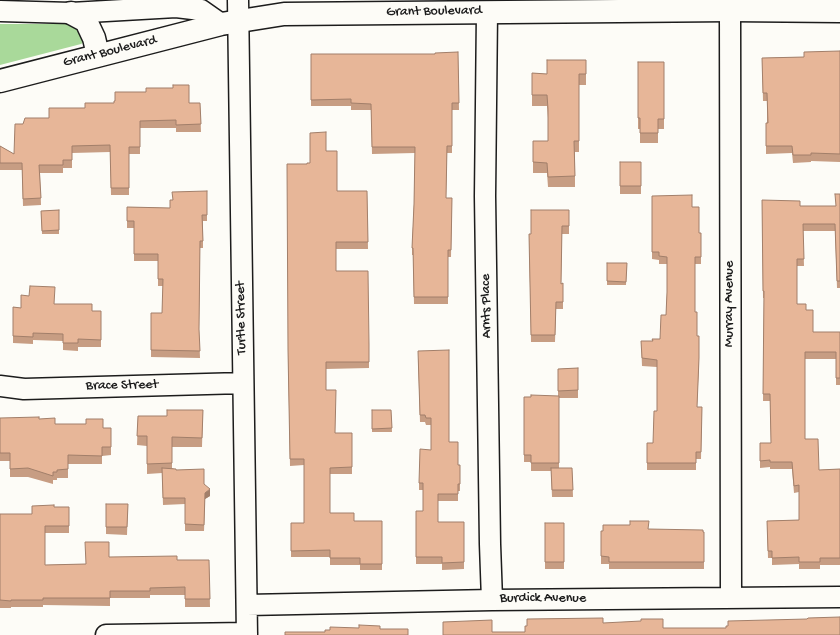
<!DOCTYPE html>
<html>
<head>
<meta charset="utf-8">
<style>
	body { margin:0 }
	canvas { display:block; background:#fdfcf7 }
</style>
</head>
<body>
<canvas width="840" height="635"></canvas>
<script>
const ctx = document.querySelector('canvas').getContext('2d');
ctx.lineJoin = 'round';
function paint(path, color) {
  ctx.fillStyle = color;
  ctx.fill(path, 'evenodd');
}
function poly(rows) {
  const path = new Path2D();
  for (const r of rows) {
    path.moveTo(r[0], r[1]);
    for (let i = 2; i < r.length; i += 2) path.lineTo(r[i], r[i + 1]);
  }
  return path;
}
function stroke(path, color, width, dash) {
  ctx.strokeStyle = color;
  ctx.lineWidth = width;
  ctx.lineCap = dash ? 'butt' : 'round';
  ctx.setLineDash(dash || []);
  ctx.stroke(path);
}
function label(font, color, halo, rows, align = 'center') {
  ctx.font = font + ' "Gochi Hand",sans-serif';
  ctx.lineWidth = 3;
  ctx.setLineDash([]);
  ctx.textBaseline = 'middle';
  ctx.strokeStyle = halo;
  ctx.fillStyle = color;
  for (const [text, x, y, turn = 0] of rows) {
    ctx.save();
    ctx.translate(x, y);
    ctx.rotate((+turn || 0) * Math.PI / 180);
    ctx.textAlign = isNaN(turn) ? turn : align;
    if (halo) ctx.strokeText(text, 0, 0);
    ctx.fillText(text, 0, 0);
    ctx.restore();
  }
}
paint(poly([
	[0,24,77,24,86,41,81,44,0,65]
]), '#a9d99a');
const minor = poly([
	[238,0,247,635],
	[730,10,731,598],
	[0,11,71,13,176,7,201,10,221,24],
	[487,12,485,196,490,544,492,600],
	[0,386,24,389,243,383],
	[247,605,492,600,840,597],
	[106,635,247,633]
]);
const tertiary = poly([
	[71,13,86,21,94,38,98,55],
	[0,81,221,24,284,14,730,10,840,11]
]);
stroke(minor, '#1c1c1c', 23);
stroke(tertiary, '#1c1c1c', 25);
stroke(minor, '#fdfcf7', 20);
stroke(tertiary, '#fdfcf7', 22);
paint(poly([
	[840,51,840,162,811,161,811,162,793,163,792,153,766,154,766,123,767,123,767,101,763,101,762,58,804,57],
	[458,52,459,110,452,110,452,153,447,153,446,198,452,198,451,257,448,257,448,304,414,304,413,255,412,255,412,248,414,204,415,153,372,154,371,110,351,110,351,106,311,106,311,54,435,54],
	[547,60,586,60,586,85,579,85,579,152,575,152,575,187,548,187,547,173,533,173,533,141,548,141,548,118,547,106,532,106,532,73,547,74],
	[638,62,664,62,664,129,658,129,658,143,640,143,640,129,638,129],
	[189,103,200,103,201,132,176,132,176,128,140,128,140,154,129,154,129,195,111,195,110,152,72,153,72,168,63,168,63,173,40,173,41,205,23,206,22,170,0,170,0,146,14,154,23,124,49,118,85,108],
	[326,151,337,191,367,191,368,249,336,249,336,271,369,344,369,368,326,369,326,390,335,433,352,433,352,474,330,474,330,513,354,521,382,521,382,570,360,570,360,565,330,565,330,557,291,557,291,523,304,523,304,465,290,466,288,356,310,163],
	[620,162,641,162,641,194,620,194],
	[207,191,207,221,203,221,203,248,200,248,199,330,200,358,151,357,151,313,162,313,163,286,158,286,158,261,134,261,134,228,127,228,127,207,170,208,172,200],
	[840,194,840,288,837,288,835,231,803,231,804,266,797,266,797,304,806,310,813,332,840,332,840,385,836,385,836,359,805,359,805,439,819,470,840,469,840,565,820,565,820,569,799,569,799,564,772,565,772,558,768,558,767,521,799,520,799,492,794,493,792,469,770,469,770,467,760,468,760,443,771,443,770,401,763,401,764,298,763,298,762,200,800,206,836,206],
	[652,196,692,207,699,233,701,233,701,264,695,264,695,312,699,365,697,407,702,407,701,459,696,459,696,470,647,470,647,443,653,443,657,411,657,367,642,366,641,341,652,341,652,339,660,339,666,315,667,293,667,264,659,264,659,260,652,259],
	[59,210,59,234,42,234,41,211],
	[569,210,569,234,562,234,561,284,563,283,563,309,556,309,555,342,531,342,529,234,531,234],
	[607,263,627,263,626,285,607,285],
	[54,304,92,311,101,311,101,347,78,347,78,351,63,350,63,341,33,340,33,344,13,343,13,307,21,308],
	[418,358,449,442,458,465,460,465,460,491,458,491,458,501,438,501,438,522,464,522,464,569,442,570,442,564,416,564,416,511,423,511,423,490,419,490,419,483,431,450,431,425,426,425,425,422,420,422],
	[578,368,578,398,559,398,559,468,572,468,573,497,552,497,551,471,531,471,531,462,524,462,524,397,558,396,558,369],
	[203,410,202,447,172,447,172,468,204,484,210,496,205,499,204,531,185,531,185,504,163,505,162,473,147,474,147,446,137,445,138,416,167,416],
	[372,410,391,410,392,432,372,432],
	[0,418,39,419,55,424,103,428,111,428,111,455,102,456,102,464,68,464,68,478,57,478,57,480,53,480,53,484,28,477,10,477,10,461,0,461],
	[106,504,128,504,127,535,106,534],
	[69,507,69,533,45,533,45,565,86,564,109,557,177,560,209,560,210,607,185,607,185,595,150,595,150,598,110,598,110,606,43,605,43,607,11,607,11,608,0,608,0,514,32,514],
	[545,523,564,523,564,569,545,569],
	[649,529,704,532,704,569,609,569,609,564,601,564,601,531]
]), '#c79d83');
paint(poly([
	[210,489,210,496,205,499,204,531,205,493]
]), '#a27f6a');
const building = poly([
	[840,51,840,154,811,153,811,155,793,155,792,146,766,146,766,123,768,123,767,93,763,93,762,58,804,57,804,52,840,51],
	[458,52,459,103,452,103,452,146,447,146,446,198,452,198,451,250,448,250,448,297,414,297,413,248,412,248,414,204,415,147,372,147,371,104,351,103,351,99,311,100,311,54,435,54,435,53,458,52],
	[547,60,586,60,586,74,579,74,579,141,574,141,575,176,548,177,547,163,533,162,533,141,548,141,548,109,547,95,532,95,532,73,547,74,547,60],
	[638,62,664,62,664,119,658,119,658,133,640,133,640,118,638,118,638,62],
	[173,85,189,85,189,103,200,103,201,124,176,125,176,120,140,121,140,147,129,147,129,188,111,188,110,145,72,146,72,160,63,160,63,165,39,165,41,198,23,199,22,163,0,163,0,146,14,154,15,124,23,124,25,118,49,118,49,108,85,108,85,103,114,103,114,101,115,101,115,92,146,92,146,88,173,88,173,85],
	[326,132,326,151,337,151,337,191,367,191,368,242,336,242,336,271,368,271,369,344,369,362,326,362,326,390,336,390,335,433,352,433,352,467,330,468,330,513,354,513,354,521,382,521,382,564,360,564,360,558,330,558,330,550,291,551,291,523,304,523,304,459,290,459,288,350,287,164,307,164,307,163,310,163,310,133,326,132],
	[620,162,641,162,641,186,620,186,620,162],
	[207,191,207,215,202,215,203,241,200,241,199,329,200,351,151,350,151,313,162,313,163,279,158,279,158,254,134,254,134,221,127,221,127,207,170,208,170,200,173,200,172,192,207,191],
	[835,194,840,194,840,281,837,281,835,224,803,224,804,259,797,259,797,304,806,304,806,310,813,310,813,332,840,332,840,378,836,378,836,352,805,352,805,439,818,439,819,470,840,469,840,558,820,558,820,562,799,562,799,557,772,558,772,551,768,551,767,521,799,520,799,485,794,486,792,462,770,462,770,460,760,461,760,443,771,443,770,394,763,394,764,291,763,291,762,200,800,201,800,206,836,206,835,194],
	[692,195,692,207,699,207,699,233,701,233,701,257,695,257,695,312,697,312,697,336,699,336,699,358,697,407,702,407,701,452,696,452,696,463,647,463,647,443,653,443,654,411,657,411,657,360,642,358,641,341,653,341,652,339,660,339,661,315,666,315,667,292,667,257,659,256,659,252,652,252,652,196,692,195],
	[59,210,59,230,42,231,41,211,59,210],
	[531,210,569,210,569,226,562,226,561,284,563,283,563,302,556,302,555,335,531,335,529,234,531,234,531,210],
	[607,263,627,263,626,282,607,281,607,263],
	[30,286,55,287,54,304,92,304,92,311,101,311,101,340,78,339,78,343,63,343,63,334,33,333,33,337,13,336,13,307,21,308,21,295,29,296,30,286],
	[449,350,449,442,458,442,458,465,460,465,460,484,458,484,458,494,438,494,438,522,464,522,464,562,442,563,442,557,416,557,416,511,423,511,423,483,419,483,420,449,431,450,431,418,426,418,425,415,420,415,418,351,449,350],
	[578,368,578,390,558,391,558,369,578,368],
	[531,395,559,396,559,463,531,463,531,455,524,455,524,397,531,397,531,395],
	[167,410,203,410,202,438,172,437,172,463,147,464,147,436,137,436,138,416,167,416,167,410],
	[372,410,391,410,392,428,372,429,372,410],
	[39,417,39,419,55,418,55,424,86,424,86,419,103,419,103,428,111,428,111,447,102,447,102,456,68,455,68,469,57,470,57,472,53,472,53,476,28,468,10,469,10,453,0,453,0,418,39,417],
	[162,468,176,469,176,470,204,469,204,484,210,489,205,493,204,525,185,524,185,498,163,498,162,468],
	[551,468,572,468,573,490,552,490,551,468],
	[106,504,128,504,127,527,106,527,106,504],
	[54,505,54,507,69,507,69,526,45,526,45,565,86,564,85,542,109,542,109,557,177,556,177,560,209,560,210,599,185,599,185,587,150,588,150,591,110,591,110,598,43,598,43,600,11,600,11,601,0,600,0,514,32,514,32,506,54,505],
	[630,521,649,521,648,529,703,530,703,532,704,532,704,562,609,562,609,557,601,556,601,531,603,531,603,525,630,525,630,521],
	[545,523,564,523,564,562,545,562,545,523],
	[840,617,840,635,443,635,443,622,492,620,492,632,525,632,525,626,527,626,527,619,603,618,603,623,641,621,641,619,663,619,663,628,726,628,726,626,728,626,728,621,807,619,808,618,840,617],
	[359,625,380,626,380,629,408,629,408,635,285,635,285,632,325,632,325,630,330,630,330,627,359,628,359,625]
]);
paint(building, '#e7b698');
stroke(building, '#a27f6a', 1);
label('14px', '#1c1c1c', '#fdfcf7', [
	["Grant Boulevard",434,12,-1],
	["Grant Boulevard",110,52,-14],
	["Murray Avenue",730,304,-90],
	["Arnts Place",487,306,-91],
	["Turtle Street",242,318,-91],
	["Brace Street",122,386,-1],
	["Burdick Avenue",543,599]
]);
</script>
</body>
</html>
